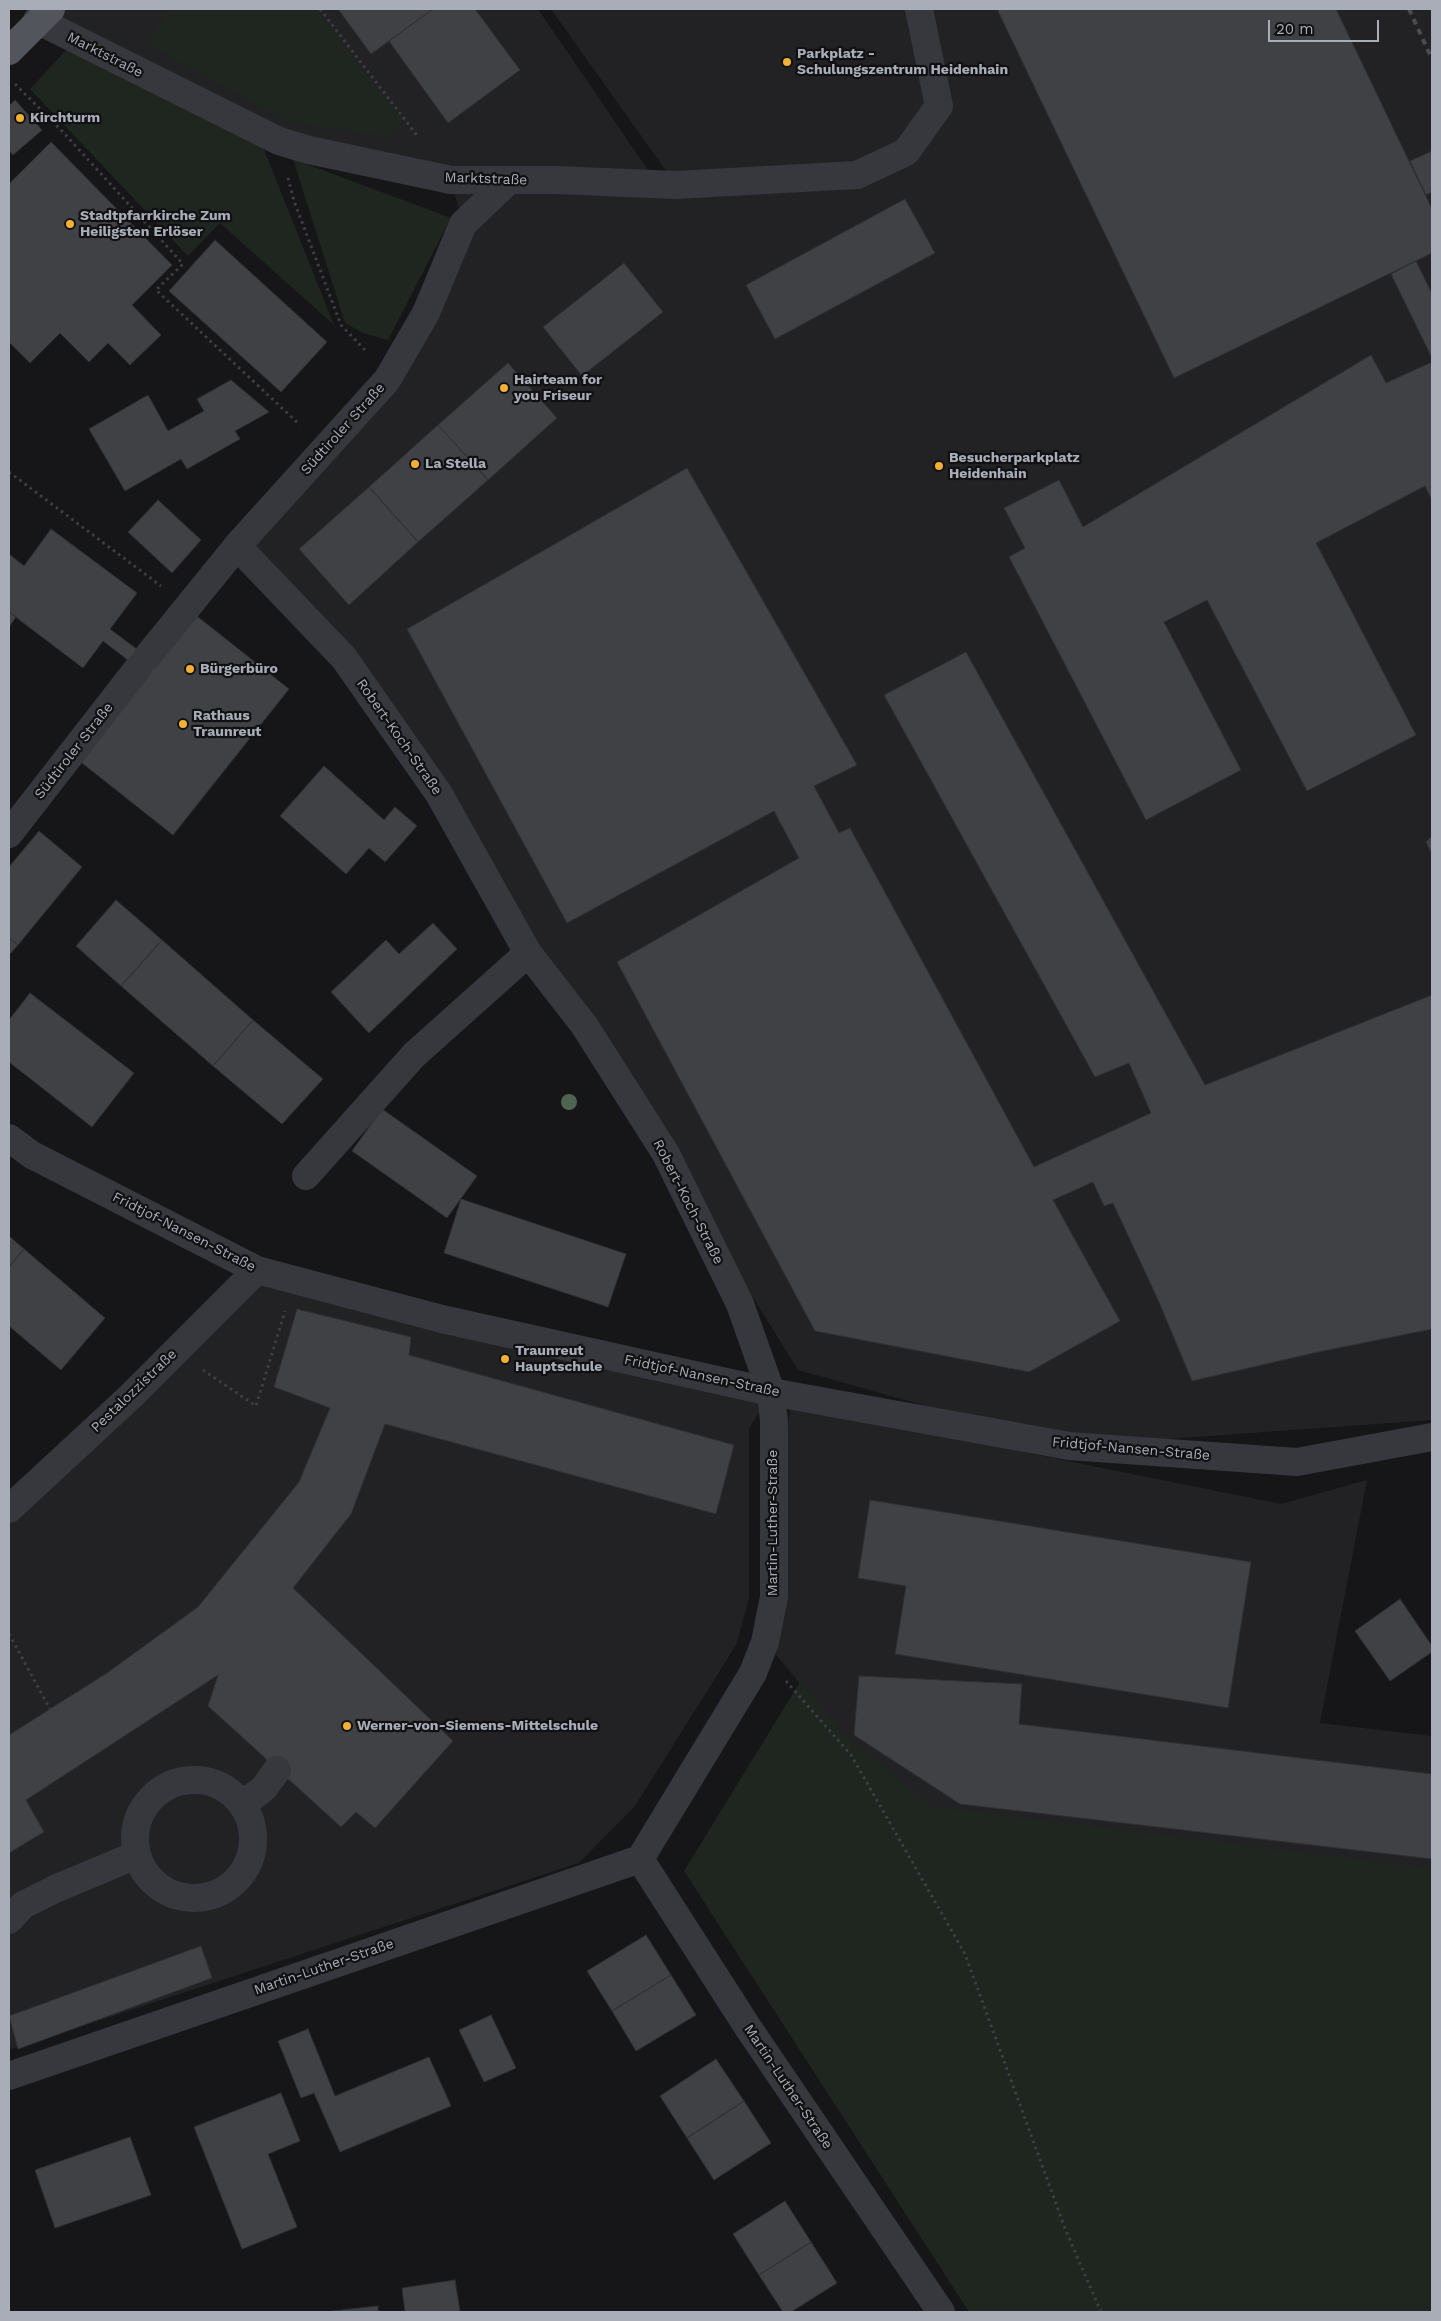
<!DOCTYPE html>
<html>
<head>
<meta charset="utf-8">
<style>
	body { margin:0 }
	#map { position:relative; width:1441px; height:2321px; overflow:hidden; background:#161618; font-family:"Work Sans",sans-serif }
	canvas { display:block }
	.frame { position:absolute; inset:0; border:10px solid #a8adb8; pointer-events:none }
	.scale { position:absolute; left:1268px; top:20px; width:111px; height:22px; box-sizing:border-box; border:2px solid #a8adb8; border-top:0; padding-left:6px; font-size:15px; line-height:18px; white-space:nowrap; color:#a8adb8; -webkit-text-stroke:4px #111113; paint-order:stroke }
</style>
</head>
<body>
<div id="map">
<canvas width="1441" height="2321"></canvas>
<div class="frame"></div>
<div class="scale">20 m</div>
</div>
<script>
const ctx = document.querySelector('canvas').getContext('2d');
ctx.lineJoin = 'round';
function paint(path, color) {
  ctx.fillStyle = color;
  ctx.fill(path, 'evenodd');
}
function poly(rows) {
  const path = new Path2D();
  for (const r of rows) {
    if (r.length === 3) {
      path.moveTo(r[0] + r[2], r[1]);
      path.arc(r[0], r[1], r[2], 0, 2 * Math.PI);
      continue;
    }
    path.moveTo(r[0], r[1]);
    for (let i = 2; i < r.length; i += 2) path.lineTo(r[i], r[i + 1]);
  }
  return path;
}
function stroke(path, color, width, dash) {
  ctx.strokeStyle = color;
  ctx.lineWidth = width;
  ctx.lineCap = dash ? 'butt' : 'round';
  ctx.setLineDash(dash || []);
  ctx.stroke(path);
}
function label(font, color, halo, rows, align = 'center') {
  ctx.font = font + ' "Work Sans",sans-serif';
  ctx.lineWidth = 4.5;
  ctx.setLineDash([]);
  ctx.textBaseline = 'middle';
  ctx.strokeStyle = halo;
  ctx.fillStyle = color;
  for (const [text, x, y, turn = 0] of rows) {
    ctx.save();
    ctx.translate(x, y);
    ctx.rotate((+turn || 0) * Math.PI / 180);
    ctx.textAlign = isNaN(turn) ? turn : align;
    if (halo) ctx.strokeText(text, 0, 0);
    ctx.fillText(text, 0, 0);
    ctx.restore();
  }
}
paint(poly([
	[28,9,538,9,665,195,676,185,551,9,1432,9,1432,1420,1069,1446,798,1370,584,1025,327,632,237,546,387,380,463,224,451,180,337,157,37,20],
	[257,1270,771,1392,749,1429,749,1599,736,1645,635,1806,579,1863,9,2050,9,1509],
	[790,1405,1281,1504,1367,1480,1320,1723,1432,1736,1432,1891,932,1809,848,1741,772,1650]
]), '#222225');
paint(poly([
	[170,9,316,9,403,121,389,137,287,121,146,43],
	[68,48,261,142,334,325,220,223,188,256,30,89],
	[293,159,451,218,388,340,363,333,345,323],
	[800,1682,849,1739,933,1807,1432,1869,1432,2312,969,2312,684,1871]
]), '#1e261f');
const building = poly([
	[338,9,433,9,371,54,338,9],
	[433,9,475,9,520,70,448,123,389,41,433,9],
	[997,9,1336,9,1432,209,1432,253,1174,378,997,9],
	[15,100,42,130,13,155,9,150,9,106,15,100],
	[51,142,172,265,132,305,161,335,130,365,108,343,89,362,60,333,30,363,9,342,9,184,51,142],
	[1432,151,1432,192,1426,195,1410,161,1432,151],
	[905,199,935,253,775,339,746,285,905,199],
	[215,240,327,342,281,392,169,291,215,240],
	[1416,261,1432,294,1432,358,1391,274,1416,261],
	[624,263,663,312,582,376,543,327,624,263],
	[1371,355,1386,383,1432,362,1432,500,1425,486,1316,543,1416,735,1307,791,1207,600,1164,622,1241,770,1146,820,1009,557,1025,548,1004,508,1059,480,1083,527,1371,355],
	[508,363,557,418,488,480,438,425,508,363],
	[231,380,269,412,235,431,240,439,187,469,181,459,125,491,89,429,148,395,168,431,204,411,197,399,231,380],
	[438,425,488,480,418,542,369,487,438,425],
	[687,468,857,765,814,786,839,833,850,828,1034,1167,1151,1113,1129,1063,1095,1077,884,695,966,652,1205,1085,1432,995,1432,1329,1318,1352,1192,1381,1159,1302,1113,1203,1104,1206,1093,1182,1053,1200,1120,1321,1029,1372,815,1331,617,962,799,858,774,811,567,923,407,629,687,468],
	[369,487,418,542,349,605,299,549,369,487],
	[158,500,201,540,172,573,128,532,158,500],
	[51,529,137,593,110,629,154,662,145,673,103,641,83,668,9,612,9,554,24,566,51,529],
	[9,612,16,617,9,627,9,612],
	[193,613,289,689,173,835,77,759,193,613],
	[324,766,384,820,395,807,417,826,385,862,369,848,346,874,280,816,324,766],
	[39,831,82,867,18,945,9,938,9,867,39,831],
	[1432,836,1432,854,1426,842,1432,836],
	[116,900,162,940,121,986,76,946,116,900],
	[433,923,457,949,369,1033,331,992,386,940,399,954,433,923],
	[9,938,18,945,9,955,9,938],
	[162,940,253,1020,213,1066,121,986,162,940],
	[30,993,134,1073,92,1127,9,1062,9,1020,30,993],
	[253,1020,323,1079,282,1124,213,1066,253,1020],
	[382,1109,477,1176,447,1218,352,1151,382,1109],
	[461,1199,626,1254,608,1307,444,1253,461,1199],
	[9,1236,24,1249,9,1267,9,1236],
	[24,1249,105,1318,61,1370,9,1326,9,1267,24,1249],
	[297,1309,411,1337,409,1355,734,1445,716,1514,385,1424,351,1514,293,1588,453,1741,375,1828,356,1812,341,1827,208,1706,218,1675,26,1800,44,1832,9,1853,9,1735,107,1673,198,1607,299,1482,330,1408,274,1387,297,1309],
	[870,1500,1251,1562,1228,1708,895,1654,906,1586,858,1578,870,1500],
	[1400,1599,1432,1646,1432,1652,1390,1681,1355,1631,1400,1599],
	[859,1676,1022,1684,1019,1724,1432,1774,1432,1859,960,1804,854,1735,859,1676],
	[646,1935,671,1975,612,2011,587,1971,646,1935],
	[201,1946,212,1978,18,2049,9,2016,201,1946],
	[671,1975,696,2015,636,2051,612,2011,671,1975],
	[491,2015,516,2068,484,2082,459,2030,491,2015],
	[308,2029,335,2096,429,2057,451,2106,340,2152,314,2093,301,2098,278,2041,308,2029],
	[716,2059,744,2101,687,2138,660,2096,716,2059],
	[281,2093,300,2141,268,2154,297,2227,242,2249,194,2127,281,2093],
	[744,2101,771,2143,714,2180,687,2138,744,2101],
	[130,2137,151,2195,55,2228,35,2170,130,2137],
	[785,2201,811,2242,759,2275,733,2234,785,2201],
	[811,2242,837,2283,791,2312,783,2312,759,2275,811,2242],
	[455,2280,460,2312,405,2312,402,2288,455,2280],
	[378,2306,378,2312,324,2312,378,2306]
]);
paint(building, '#404145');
stroke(building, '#303034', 1);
stroke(poly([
	[320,9,419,138],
	[1432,9,1432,10],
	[15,84,62,131,183,264,156,290,300,425],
	[288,178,294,201,341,325,365,350],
	[9,472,161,586],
	[203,1370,256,1406,285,1311],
	[9,1634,50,1709],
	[786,1681,851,1755,965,1954,1066,2231,1101,2312]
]), '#3d3f44', 3, [2.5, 4]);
stroke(poly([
	[37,20,279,141,309,150,451,180,556,180,676,185,857,175,906,152,939,106,919,9],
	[237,546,344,658,439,794,528,953,414,1055,306,1176],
	[147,657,237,546,387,380,426,313,463,224,507,182],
	[9,834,138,668],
	[9,1138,32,1155,257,1270,442,1319,771,1392,1069,1446,1297,1462,1432,1437],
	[9,1509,131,1396,257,1270],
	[194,1839,59],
	[242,1805,264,1788,277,1770],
	[640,1859,747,2026,941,2312],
	[9,1920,23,1905,55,1889,136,1855],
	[9,2076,640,1859,753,1673,765,1642,774,1597,774,1421,771,1392,740,1304,666,1154,584,1025,528,953]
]), '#37383d', 28);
stroke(poly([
	[9,51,51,9]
]), '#53555c', 28);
stroke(poly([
	[1409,9,1432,59]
]), '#4a4c52', 4, [6, 5]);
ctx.fillStyle = '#506452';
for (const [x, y] of [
	[569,1102]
]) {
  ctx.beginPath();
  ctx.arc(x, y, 8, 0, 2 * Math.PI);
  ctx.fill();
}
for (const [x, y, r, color] of [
	[787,62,5,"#f2b134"],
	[20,118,5,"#f2b134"],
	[70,224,5,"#f2b134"],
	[504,388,5,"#f2b134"],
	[415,464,5,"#f2b134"],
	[939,466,5,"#f2b134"],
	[190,669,5,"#f2b134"],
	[183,724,5,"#f2b134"],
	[505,1359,5,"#f2b134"],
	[347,1726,5,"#f2b134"]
]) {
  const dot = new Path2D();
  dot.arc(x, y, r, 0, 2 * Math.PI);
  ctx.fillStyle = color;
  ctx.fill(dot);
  stroke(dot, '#111113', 2);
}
label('bold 14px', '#a8adb8', '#111113', [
	["Parkplatz -",797,54],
	["Schulungszentrum Heidenhain",797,70],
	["Kirchturm",30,118],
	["Stadtpfarrkirche Zum",80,216],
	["Heiligsten Erlöser",80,232],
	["Hairteam for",514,380],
	["you Friseur",514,396],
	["Besucherparkplatz",949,458],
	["Heidenhain",949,474],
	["La Stella",425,464],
	["Bürgerbüro",200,669],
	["Rathaus",193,716],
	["Traunreut",193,732],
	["Traunreut",515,1351],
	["Hauptschule",515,1367],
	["Werner-von-Siemens-Mittelschule",357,1726]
], 'left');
label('14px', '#a8adb8', '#111113', [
	["Marktstraße",105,55,27],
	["Marktstraße",486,179,2],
	["Südtiroler Straße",343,429,-48],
	["Robert-Koch-Straße",399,737,55],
	["Südtiroler Straße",74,751,-52],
	["Robert-Koch-Straße",688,1202,63],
	["Fridtjof-Nansen-Straße",184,1232,27],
	["Fridtjof-Nansen-Straße",702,1376,12],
	["Pestalozzistraße",134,1391,-44],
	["Fridtjof-Nansen-Straße",1131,1449,5],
	["Martin-Luther-Straße",773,1523,-90],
	["Martin-Luther-Straße",324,1967,-19],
	["Martin-Luther-Straße",788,2087,56]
]);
</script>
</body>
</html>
